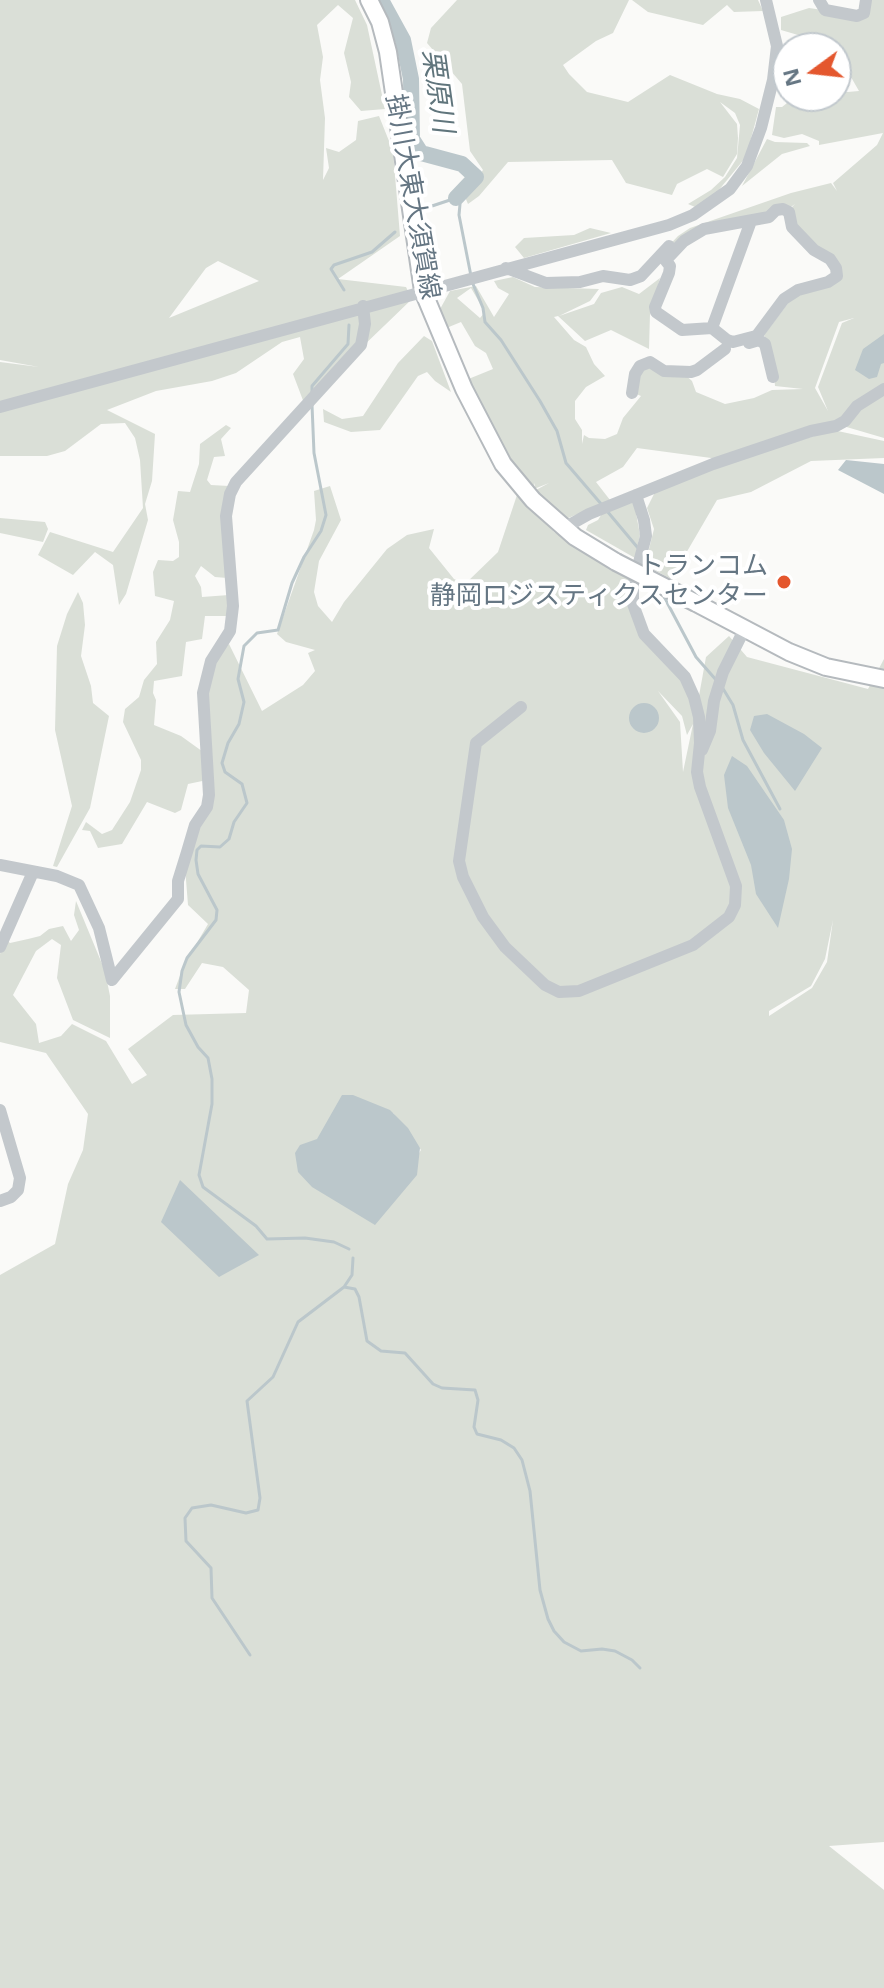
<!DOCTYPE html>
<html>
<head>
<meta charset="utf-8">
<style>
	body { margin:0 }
	#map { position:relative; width:884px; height:1988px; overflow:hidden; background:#fafaf8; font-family:"Noto Sans",sans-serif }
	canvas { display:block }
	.north { position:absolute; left:772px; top:32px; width:80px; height:80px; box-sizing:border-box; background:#fff; border:2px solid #c1c8cd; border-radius:50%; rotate:255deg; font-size:22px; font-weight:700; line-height:32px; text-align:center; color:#657683 }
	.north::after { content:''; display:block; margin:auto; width:28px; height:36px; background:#e4572e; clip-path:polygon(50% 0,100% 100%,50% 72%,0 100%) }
</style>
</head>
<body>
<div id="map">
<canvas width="884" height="1988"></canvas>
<div class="north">N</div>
</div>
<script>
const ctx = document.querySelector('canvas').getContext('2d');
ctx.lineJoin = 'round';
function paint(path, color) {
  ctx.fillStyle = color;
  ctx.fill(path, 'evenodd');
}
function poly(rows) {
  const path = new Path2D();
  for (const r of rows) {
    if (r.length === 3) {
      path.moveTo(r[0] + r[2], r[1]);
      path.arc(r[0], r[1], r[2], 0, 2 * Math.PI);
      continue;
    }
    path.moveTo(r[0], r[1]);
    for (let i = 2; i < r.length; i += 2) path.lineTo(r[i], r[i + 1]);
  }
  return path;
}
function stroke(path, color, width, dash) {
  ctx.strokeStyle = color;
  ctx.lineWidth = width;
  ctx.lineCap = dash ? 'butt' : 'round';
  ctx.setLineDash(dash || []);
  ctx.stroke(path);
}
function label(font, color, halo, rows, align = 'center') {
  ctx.font = font + ' "Noto Sans","Noto Sans JP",sans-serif';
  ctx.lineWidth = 8;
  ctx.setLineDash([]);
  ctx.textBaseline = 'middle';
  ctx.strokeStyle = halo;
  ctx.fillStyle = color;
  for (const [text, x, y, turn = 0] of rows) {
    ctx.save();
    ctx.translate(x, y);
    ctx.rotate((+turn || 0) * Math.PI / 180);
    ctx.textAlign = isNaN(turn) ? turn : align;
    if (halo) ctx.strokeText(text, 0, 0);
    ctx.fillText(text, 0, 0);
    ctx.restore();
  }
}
paint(poly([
	[0,0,355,0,367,25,385,109,361,111,349,97,351,82,344,53,353,18,338,5,317,25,323,57,320,80,325,118,323,180,329,168,326,148,339,152,356,140,358,121,379,116,393,151,400,236,338,279,406,287,412,299,304,403,293,374,304,359,300,337,282,342,236,373,212,381,156,391,107,410,155,434,152,481,145,504,148,520,126,594,119,605,113,565,95,552,73,575,38,555,50,532,113,552,143,508,140,460,135,438,125,423,101,424,65,451,47,456,0,456,0,362,39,367,0,360],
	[218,261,259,281,169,318,206,268],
	[457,0,629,0,613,33,596,41,563,65,569,74,587,92,628,102,670,75,717,94,740,99,759,109,746,157,718,191,695,207,688,204,711,190,725,177,737,158,740,125,735,113,720,102,737,124,738,138,737,154,723,177,707,169,677,184,672,195,626,183,612,160,508,162,479,196,468,204,465,197,483,170,470,151,462,84,427,43,431,28],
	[632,0,758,0,763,11,734,12,727,5,703,25,648,12],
	[867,0,884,0,884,438,833,423,726,460,637,448,623,467,596,482,610,500,566,519,536,490,549,483,534,489,535,483,532,489,508,461,466,380,493,369,486,353,475,346,461,322,444,329,439,311,450,291,476,286,494,317,509,294,498,288,494,281,513,277,535,287,599,289,590,301,559,316,594,304,601,293,622,287,639,294,660,278,650,314,649,349,611,330,585,341,558,316,554,317,574,340,586,347,594,364,605,376,586,387,575,401,575,419,582,430,582,444,584,435,589,438,605,439,617,434,623,418,641,396,634,393,640,366,683,373,692,381,696,392,725,404,754,398,772,390,803,389,775,386,772,352,764,335,795,294,824,286,836,268,800,235,791,208,795,204,788,209,703,229,663,252,678,236,690,228,791,193,831,183,837,191,833,183,877,145,883,133,819,145,819,141,802,134,784,138,772,135,776,107,782,107,796,96,836,96,836,93,859,91,828,37,798,35,781,30,781,17,809,8,864,16],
	[471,288,485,312,480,318,457,298],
	[854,318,842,323,818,387,828,411,815,388,839,322],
	[767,139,775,142,807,143,810,146,782,154,742,186],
	[590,228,611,233,524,258,515,247,524,238,574,235],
	[424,336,432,341,451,392,435,381,427,372,418,376,380,430,351,432,324,422,323,409,342,419,363,416,398,363],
	[226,425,231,428,221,439,225,456,214,457,207,480,211,485,229,486,227,578,215,577,201,566,195,576,201,587,202,597,229,595,228,616,205,616,202,639,186,642,182,676,154,681,153,693,156,700,154,725,181,736,206,754,207,780,188,784,181,810,175,813,147,802,122,844,98,848,90,831,82,830,86,822,102,834,112,830,130,802,141,770,141,760,123,722,125,709,139,697,144,680,157,664,156,642,170,620,174,601,155,596,153,572,158,560,173,561,179,557,179,542,173,520,178,491,190,492,199,464,200,444],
	[833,430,884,441,884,458,811,461,751,492,717,500,671,579,645,565,654,529,647,508,655,492,707,470],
	[330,486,341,520,319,561,314,592,318,606,332,622,344,602,387,549,407,535,434,529,429,548,454,579,465,584,498,552,518,492,554,532,629,579,644,634,687,683,697,707,706,657,729,636,747,657,868,689,884,659,884,1842,829,1846,884,1890,884,1988,0,1988,0,1275,55,1244,68,1184,83,1150,88,1114,46,1053,0,1042,0,954,5,939,10,943,28,939,40,936,49,929,63,926,71,941,79,930,74,915,76,901,105,971,110,996,110,1038,73,1020,57,978,61,945,52,939,36,951,13,995,36,1024,39,1043,61,1036,72,1024,106,1041,132,1084,147,1075,128,1049,173,1015,246,1013,249,990,223,967,202,963,185,989,175,989,184,965,208,924,188,905,185,867,191,837,206,815,206,713,214,657,229,644,262,711,303,685,315,671,308,653,315,650,286,642,277,634,314,530,316,520,314,491],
	[658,691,682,716,687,735,693,724,683,772,680,722],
	[833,920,827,962,812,988,769,1016,769,1011,811,986,825,959],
	[393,1113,421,1150,374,1224,310,1143],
	[634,502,640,535,635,558,586,530,588,525,598,520,603,512],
	[0,518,45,522,48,529,43,542,0,533],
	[78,592,83,603,85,625,81,656,91,686,93,703,109,716,90,808,57,867,53,866,72,806,55,730,57,646,67,614]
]), '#dadfd7');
paint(poly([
	[884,334,884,363,881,364,877,377,869,379,855,370,863,349],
	[846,460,884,464,884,494,838,470],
	[644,718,15],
	[767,714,804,734,822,748,795,791,764,753,750,730,754,716],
	[732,756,747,766,784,820,792,849,789,879,778,928,756,894,751,865,728,808,724,775],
	[342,1095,353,1095,390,1110,408,1128,420,1148,417,1175,375,1225,312,1187,298,1172,295,1153,300,1145,317,1139],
	[180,1180,259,1255,219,1277,161,1222]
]), '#bbc7cb');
stroke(poly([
	[429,207,456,198,460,204,459,215,471,276],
	[473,284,483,308,485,322,501,340,540,401,557,431,566,463,602,505],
	[344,290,331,269,334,265,372,252,395,232],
	[312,393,312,386,348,344,349,325],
	[312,405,314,453,326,515,321,531,304,557,292,583,278,630,257,633,244,646,238,679,244,702,239,724,228,743,222,763,225,772,242,784,247,803,234,822,229,839,220,847,201,846,197,850,196,860,198,874,217,910,216,920,187,958,182,971,179,992,186,1025,198,1047,208,1058,212,1079,212,1104,199,1175,203,1187,256,1226,267,1239,305,1238,334,1242,349,1249],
	[607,511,638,548],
	[662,593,696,657,717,681],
	[722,687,733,705,743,740,780,809],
	[344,1287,355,1289,359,1297,367,1341,381,1351,405,1353,433,1384,442,1388,475,1390,478,1400,474,1427,477,1434,501,1440,514,1448,522,1460,530,1491,540,1590,548,1619,554,1631,564,1642,581,1651,602,1649,615,1651,632,1660,640,1668],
	[250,1655,212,1598,211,1568,186,1541,185,1518,192,1508,211,1505,246,1513,258,1510,260,1498,247,1401,273,1377,298,1322,344,1287,352,1275,353,1258]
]), '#bbc7cb', 3);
stroke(poly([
	[381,0,403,40,411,79,412,139,421,153,462,164,476,177,456,198]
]), '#bbc7cb', 16);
const major = poly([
	[369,0,380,22,388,52,423,291,464,389,503,464,533,500,575,537,616,562],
	[696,603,789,652,826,667,884,679]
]);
stroke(major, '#b5babe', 20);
stroke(poly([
	[819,0,825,10,857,16,864,13,866,0],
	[751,221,712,328,727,340,733,342,756,336],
	[663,257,670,266,669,273,655,307,656,312,682,330,712,328],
	[667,259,684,241,704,229,769,217,776,210,783,209,789,212,792,227,814,250,830,259,836,268,837,276,828,282,798,290,784,299,752,342],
	[506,268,546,283,580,282,603,276,630,280,641,276,669,246],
	[749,343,759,340,765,344,773,377],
	[632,393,635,374,640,366,650,362,664,371,691,372,697,370,725,349],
	[0,407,669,225,693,215,730,189,747,166,761,128,773,80,777,46,766,0],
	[564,528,589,514,713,464,811,431,836,426,845,421,857,406,884,389],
	[521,707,476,743,459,861,463,877,483,917,505,947,545,985,559,992,579,991,693,945,729,917,735,905,736,886,700,787,697,772,700,743,699,717,694,697,685,677,644,634,633,604,633,585,646,536,644,520,636,495],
	[702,750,710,731,714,701,723,672,745,628],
	[0,865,57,876,79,885,99,928,112,980,178,899,178,881,187,852,195,825,207,807,209,795,203,693,211,661,230,631,233,606,226,516,230,494,236,482,361,345,365,324,363,306],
	[0,947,33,872],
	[0,1110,20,1178,18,1190,11,1197,0,1201]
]), '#c3c8cc', 12);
stroke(major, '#fff', 16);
const majorBridge = poly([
	[616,562,696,603]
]);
stroke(majorBridge, '#b5babe', 20, []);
stroke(majorBridge, '#fff', 16);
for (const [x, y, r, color] of [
	[784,582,8,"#e4572e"]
]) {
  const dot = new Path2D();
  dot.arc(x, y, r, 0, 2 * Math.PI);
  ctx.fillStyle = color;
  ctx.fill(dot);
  stroke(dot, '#fff', 3);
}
label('26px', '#657683', '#fff', [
	["掛川大東大須賀線",412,197,80]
]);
label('26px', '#657683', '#fff', [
	["トランコム",768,567],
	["静岡ロジスティクスセンター",768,597]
], 'right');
label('italic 28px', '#60757c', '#fff', [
	["栗原川",437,91,82]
]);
</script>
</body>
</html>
